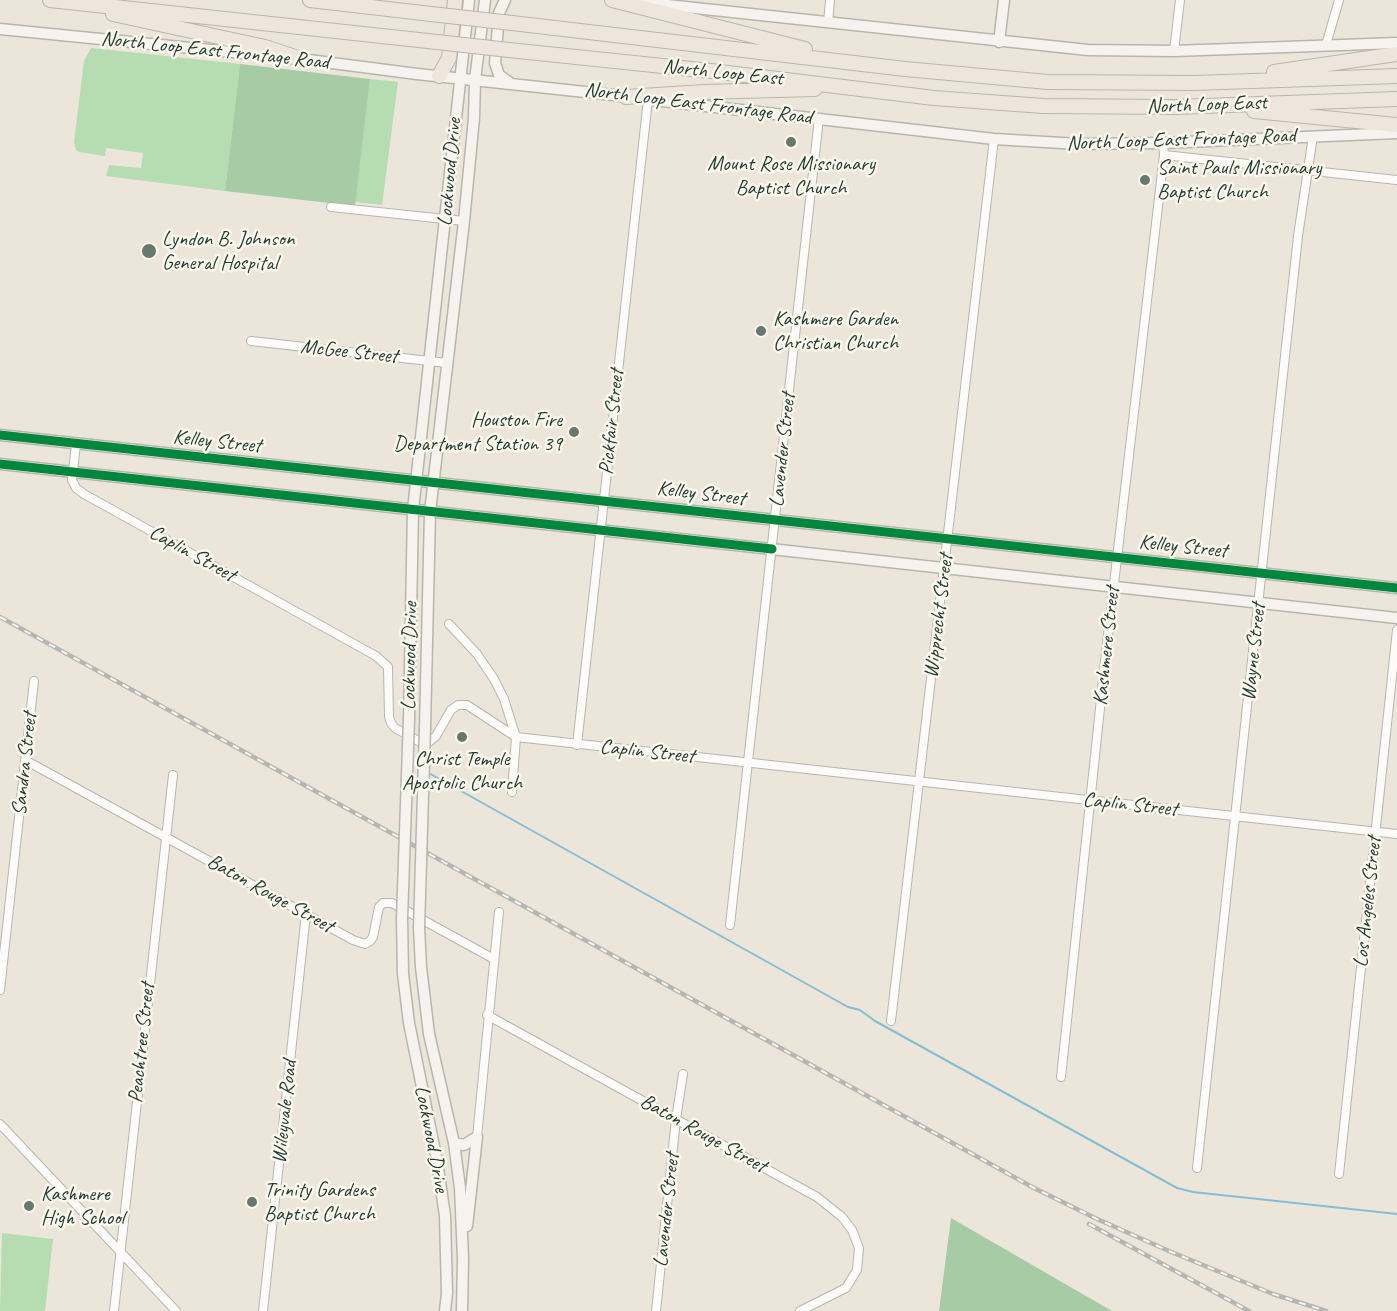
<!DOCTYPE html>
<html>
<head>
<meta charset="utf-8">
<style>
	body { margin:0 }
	canvas { display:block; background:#ece6da }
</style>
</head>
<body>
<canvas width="1397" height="1311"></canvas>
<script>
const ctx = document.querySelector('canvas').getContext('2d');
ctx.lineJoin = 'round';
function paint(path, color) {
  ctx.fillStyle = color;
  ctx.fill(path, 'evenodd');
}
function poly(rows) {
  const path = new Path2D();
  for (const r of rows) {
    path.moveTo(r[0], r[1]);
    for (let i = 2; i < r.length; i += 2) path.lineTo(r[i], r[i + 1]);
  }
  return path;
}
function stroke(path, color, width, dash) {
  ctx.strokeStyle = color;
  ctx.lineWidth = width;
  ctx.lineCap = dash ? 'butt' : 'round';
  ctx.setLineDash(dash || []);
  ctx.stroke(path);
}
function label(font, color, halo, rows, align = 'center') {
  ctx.font = font + ' Caveat,sans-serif';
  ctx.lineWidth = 5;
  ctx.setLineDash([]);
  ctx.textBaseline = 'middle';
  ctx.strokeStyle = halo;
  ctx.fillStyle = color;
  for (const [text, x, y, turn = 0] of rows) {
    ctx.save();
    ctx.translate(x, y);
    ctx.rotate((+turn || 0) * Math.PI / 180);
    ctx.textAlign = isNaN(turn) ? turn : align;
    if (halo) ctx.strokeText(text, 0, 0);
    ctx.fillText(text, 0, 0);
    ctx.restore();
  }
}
paint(poly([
	[91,48,240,64,225,191,106,176,109,165,141,168,143,153,106,148,105,156,79,152,76,150,74,142,84,61],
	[370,79,398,82,382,205,355,202],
	[2,1233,53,1239,45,1311,0,1311]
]), '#b6dcb1');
paint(poly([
	[240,64,370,79,355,206,225,191],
	[951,1218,1112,1311,939,1311]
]), '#a7cba5');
stroke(poly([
	[427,772,848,1007,860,1010,875,1021,1177,1188,1193,1192,1397,1214]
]), '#84bdd5', 2);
const street = poly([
	[828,23,830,0],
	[1326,45,1339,0],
	[1174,51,1180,0],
	[1164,155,1397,180],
	[331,207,464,221],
	[251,341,447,363],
	[76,444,72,480,76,488,84,494,376,656,388,667,389,717,391,723,395,728,422,743,429,742,436,736,451,710,458,705,467,705,516,737,1397,834],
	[449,624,477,654,494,679,504,699,516,737,512,792],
	[577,745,648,99],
	[25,760,353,940,365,944,370,941,373,937,379,907,383,903,392,903,494,959],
	[730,925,819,118],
	[0,990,34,681],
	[487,1015,817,1197,842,1217,852,1230,859,1248,857,1270,846,1288,800,1311],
	[891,1021,994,139],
	[1061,1077,1105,661,1164,155,1163,143],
	[0,1124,176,1311],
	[477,1137,499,912],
	[1197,1168,1298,236,1313,136],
	[1339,1174,1397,630],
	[114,1311,173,775],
	[263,1311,306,914],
	[656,1311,676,1119,683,1074]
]);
const secondary = poly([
	[505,0,499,13,495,63,499,75,509,82],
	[639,2,1088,50,1174,51,1397,43],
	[0,29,301,59,417,74,632,97],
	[999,42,1004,0],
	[653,100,994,139,1079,144,1163,143,1397,133],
	[0,435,1397,588],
	[0,464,1397,618],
	[409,719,413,510,469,0],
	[425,728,430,512,464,221,474,118,475,80,485,0],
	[402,918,403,974,409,1023,437,1161,445,1216,447,1293,445,1311],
	[419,928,421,967,429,1034,454,1143,460,1188,463,1259,462,1311],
	[454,1143,464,1145,477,1137],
	[467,1226,477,1137]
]);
const highway = poly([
	[50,0,437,42],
	[310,0,440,15],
	[612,0,805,49],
	[113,14,265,47,301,59],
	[512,23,905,69,1048,82,1194,83,1397,76],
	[509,50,720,72,934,98,1043,106,1176,107,1397,99],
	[1274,72,1397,54],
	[439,76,449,58,455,0],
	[626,97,704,92,815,89],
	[1254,111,1397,125]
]);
stroke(street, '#b7b6ad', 10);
stroke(secondary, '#b7b6ad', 13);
stroke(highway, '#b7b6ad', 16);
stroke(street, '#fcfbf9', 8);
stroke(secondary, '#f6f3ee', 10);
stroke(highway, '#eee6dd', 14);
const rail = poly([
	[0,617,1034,1188,1095,1218,1169,1251,1273,1294,1326,1311],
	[1089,1224,1249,1311]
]);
stroke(rail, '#b3b6b3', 4.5);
stroke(rail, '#fbf7ec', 2, [7]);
const secondaryBridge = poly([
	[402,918,409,719],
	[419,928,425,728]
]);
const highwayBridge = poly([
	[440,15,512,23],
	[437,42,509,50]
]);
stroke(secondaryBridge, '#b7b6ad', 13, []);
stroke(highwayBridge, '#b7b6ad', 16, []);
stroke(secondaryBridge, '#f6f3ee', 10);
stroke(highwayBridge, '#eee6dd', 14);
stroke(poly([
	[0,435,1397,588],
	[0,464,772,549]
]), '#00873e', 9);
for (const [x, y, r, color] of [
	[791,142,6,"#67786e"],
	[1145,180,6,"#67786e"],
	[149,251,8,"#67786e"],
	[761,331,6,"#67786e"],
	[574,432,6,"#67786e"],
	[462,737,6,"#67786e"],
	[252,1202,6,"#67786e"],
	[29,1206,6,"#67786e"]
]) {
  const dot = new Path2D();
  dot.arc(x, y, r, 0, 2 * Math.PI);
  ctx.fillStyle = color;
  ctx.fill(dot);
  stroke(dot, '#fbf7ec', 2);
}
label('21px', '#1f3d34', '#fbf7ec', [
	["North Loop East Frontage Road",215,51,6],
	["North Loop East",723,73,6],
	["North Loop East Frontage Road",698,104,7],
	["North Loop East",1207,105,-2],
	["North Loop East Frontage Road",1181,140,-2],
	["Lockwood Drive",450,172,-85],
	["McGee Street",349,352,6],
	["Pickfair Street",612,422,-84],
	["Kelley Street",217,442,6],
	["Lavender Street",783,450,-84],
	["Kelley Street",701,494,7],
	["Kelley Street",1183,547,6],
	["Caplin Street",192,554,29],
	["Wipprecht Street",939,616,-83],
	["Kashmere Street",1107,646,-84],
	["Wayne Street",1254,652,-84],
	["Lockwood Drive",410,656,-89],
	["Caplin Street",647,752,6],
	["Sandra Street",25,764,-84],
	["Caplin Street",1130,805,6],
	["Baton Rouge Street",270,894,29],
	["Los Angeles Street",1368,902,-84],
	["Peachtree Street",142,1043,-84],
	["Wileyvale Road",285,1112,-84],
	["Baton Rouge Street",703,1134,29],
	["Lockwood Drive",431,1139,79],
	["Lavender Street",667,1210,-84]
]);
label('21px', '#1f3d34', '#fbf7ec', [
	["Mount Rose Missionary",791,164,"center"],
	["Baptist Church",791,188,"center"],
	["Saint Pauls Missionary",1157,168],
	["Baptist Church",1157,192],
	["Lyndon B. Johnson",162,239],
	["General Hospital",162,263],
	["Kashmere Garden",773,319],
	["Christian Church",773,343],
	["Houston Fire",562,420,"right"],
	["Department Station 39",562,444,"right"],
	["Christ Temple",462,759,"center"],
	["Apostolic Church",462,783,"center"],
	["Trinity Gardens",264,1190],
	["Baptist Church",264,1214],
	["Kashmere",41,1194],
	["High School",41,1218]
], 'left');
</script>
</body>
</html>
